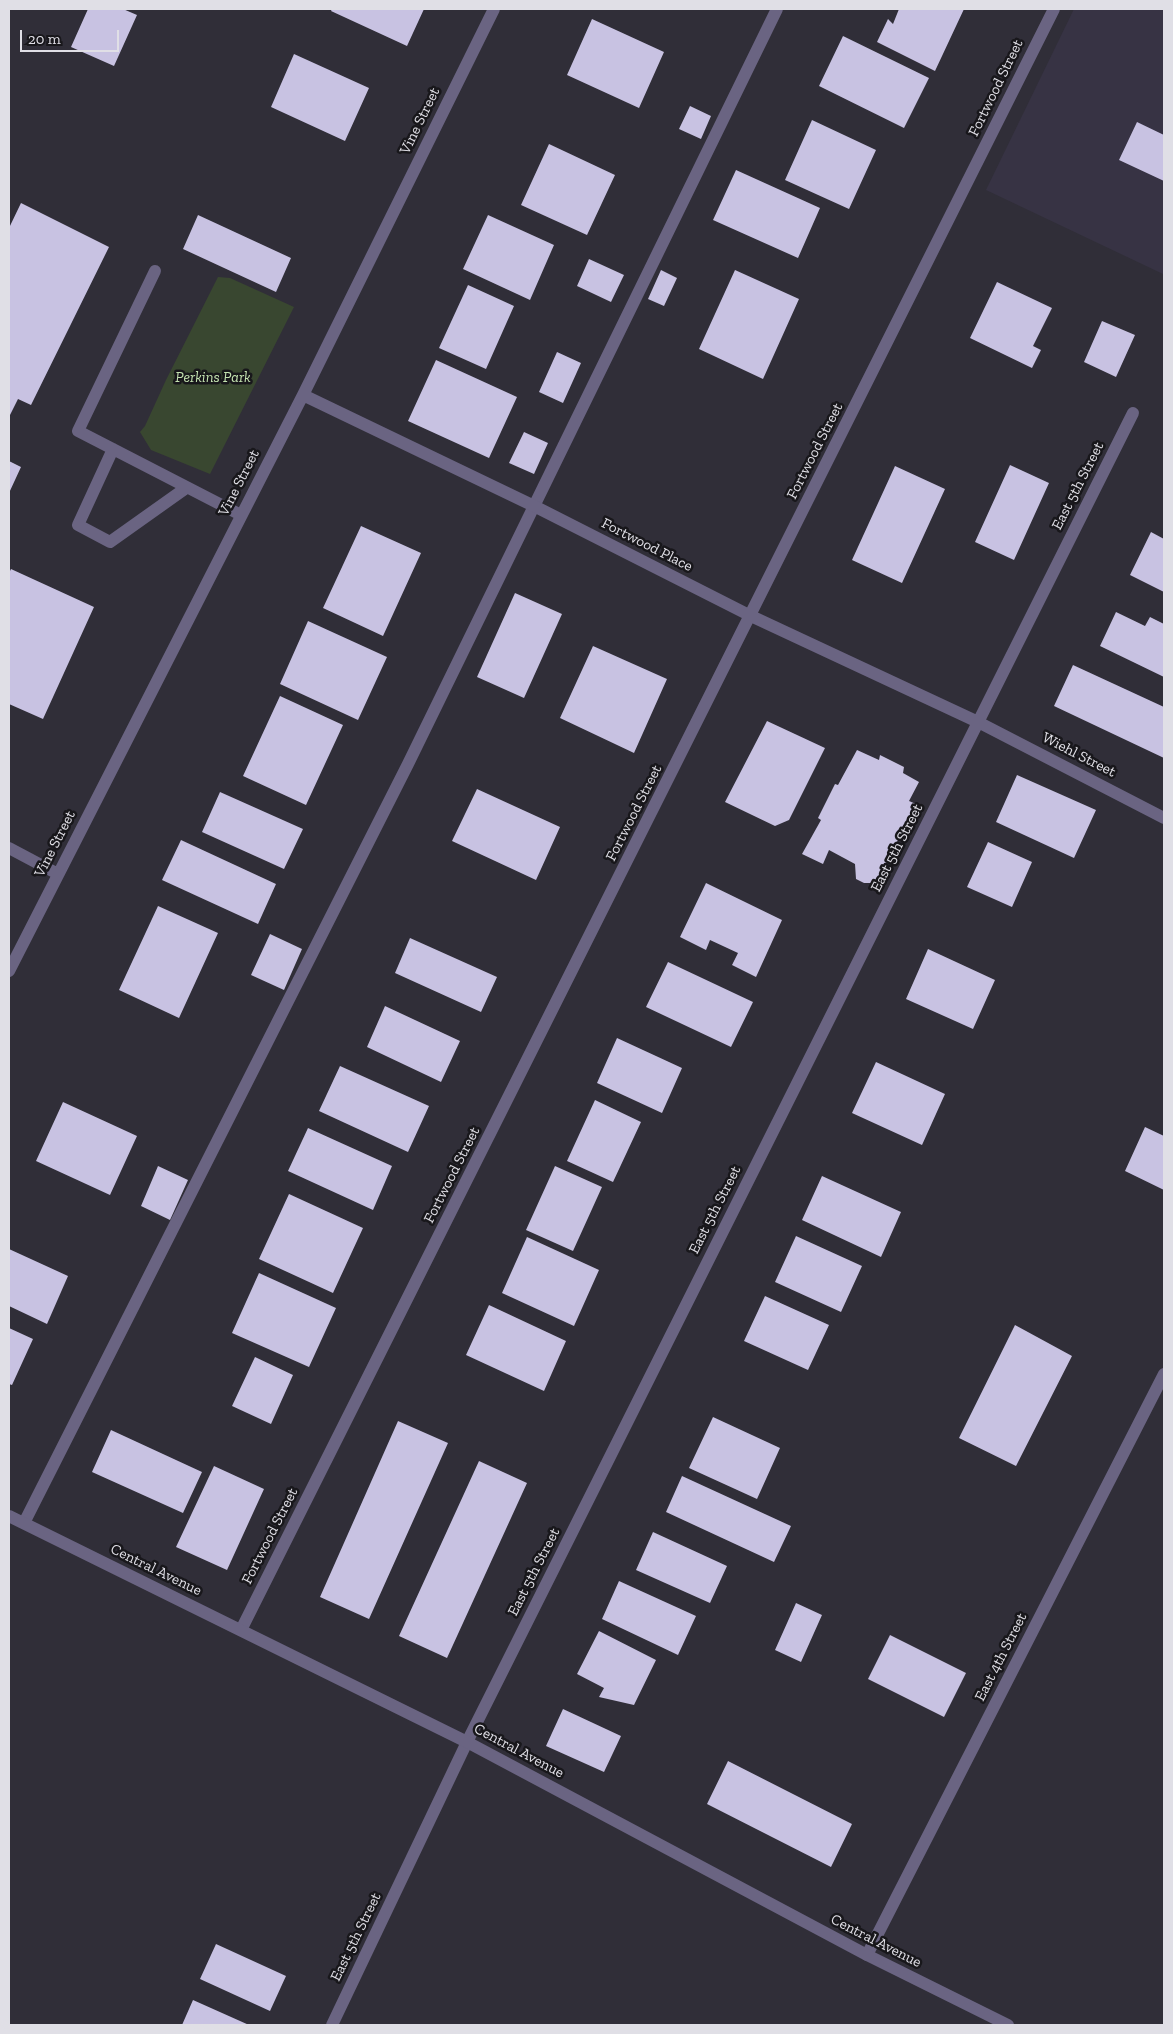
<!DOCTYPE html>
<html>
<head>
<meta charset="utf-8">
<style>
	body { margin:0 }
	#map { position:relative; width:1173px; height:2034px; overflow:hidden; background:#302e38; font-family:"Zilla Slab",serif }
	canvas { display:block }
	.frame { position:absolute; inset:0; border:10px solid #e0dfe6; pointer-events:none }
	.scale { position:absolute; left:20px; top:30px; width:99px; height:22px; box-sizing:border-box; border:2px solid #e0dfe6; border-top:0; padding-left:6px; font-size:15px; line-height:18px; white-space:nowrap; color:#e0dfe6; -webkit-text-stroke:4px #18171b; paint-order:stroke }
</style>
</head>
<body>
<div id="map">
<canvas width="1173" height="2034"></canvas>
<div class="frame"></div>
<div class="scale">20 m</div>
</div>
<script>
const ctx = document.querySelector('canvas').getContext('2d');
ctx.lineJoin = 'round';
function paint(path, color) {
  ctx.fillStyle = color;
  ctx.fill(path, 'evenodd');
}
function poly(rows) {
  const path = new Path2D();
  for (const r of rows) {
    path.moveTo(r[0], r[1]);
    for (let i = 2; i < r.length; i += 2) path.lineTo(r[i], r[i + 1]);
  }
  return path;
}
function stroke(path, color, width, dash) {
  ctx.strokeStyle = color;
  ctx.lineWidth = width;
  ctx.lineCap = dash ? 'butt' : 'round';
  ctx.setLineDash(dash || []);
  ctx.stroke(path);
}
function label(font, color, halo, rows, align = 'center') {
  ctx.font = font + ' "Zilla Slab",serif';
  ctx.lineWidth = 5;
  ctx.setLineDash([]);
  ctx.textBaseline = 'middle';
  ctx.strokeStyle = halo;
  ctx.fillStyle = color;
  for (const [text, x, y, turn = 0] of rows) {
    ctx.save();
    ctx.translate(x, y);
    ctx.rotate((+turn || 0) * Math.PI / 180);
    ctx.textAlign = isNaN(turn) ? turn : align;
    if (halo) ctx.strokeText(text, 0, 0);
    ctx.fillText(text, 0, 0);
    ctx.restore();
  }
}
paint(poly([
	[1074,9,1164,9,1164,271,1163,274,986,190]
]), '#373344');
paint(poly([
	[218,277,230,278,294,307,210,474,151,450,140,432,145,426,166,380]
]), '#394730');
paint(poly([
	[88,9,123,9,137,15,114,66,71,47],
	[332,9,424,9,407,46,331,11],
	[899,9,964,9,935,71,877,42,888,19,893,24],
	[592,19,664,52,639,108,567,75],
	[843,36,929,78,904,128,819,86],
	[294,54,369,88,345,141,271,107],
	[690,106,711,116,701,139,679,129],
	[812,120,876,150,849,209,785,180],
	[1137,122,1164,135,1164,181,1119,160],
	[549,144,615,175,587,235,521,205],
	[736,170,820,208,798,258,713,220],
	[21,203,109,247,31,405,18,399,9,417,9,228],
	[198,215,291,258,276,292,183,249],
	[488,215,554,245,530,300,463,269],
	[589,259,624,275,611,302,577,286],
	[661,270,677,278,664,306,648,299],
	[735,270,799,299,763,379,699,349],
	[997,282,1052,308,1033,346,1041,350,1032,368,970,338],
	[468,285,514,306,486,369,439,348],
	[1102,321,1135,335,1116,377,1084,362],
	[557,352,581,363,563,403,539,392],
	[436,360,517,397,489,458,408,421],
	[524,432,548,443,534,474,509,463],
	[9,461,21,467,9,493],
	[1010,465,1049,483,1014,560,975,542],
	[895,466,945,489,902,583,852,560],
	[361,526,421,553,383,636,323,608],
	[1151,532,1164,539,1164,592,1130,575],
	[11,569,94,607,43,719,9,704,9,573],
	[515,593,562,614,524,698,477,677],
	[1116,612,1145,626,1150,617,1164,624,1164,677,1100,646],
	[308,621,387,657,358,720,280,684],
	[593,646,667,679,634,753,560,718],
	[1073,665,1164,707,1164,758,1054,706],
	[280,696,343,725,306,805,243,776],
	[767,721,825,748,789,820,775,826,725,802],
	[857,750,879,760,880,755,904,767,903,773,919,782,909,801,916,804,878,880,872,883,864,883,856,879,855,864,829,850,823,864,802,854,821,820,818,818,835,784,838,785],
	[1017,775,1096,810,1074,858,996,822],
	[477,789,560,827,536,880,452,841],
	[220,792,303,829,284,869,202,832],
	[181,840,276,884,258,924,162,880],
	[988,842,1032,862,1012,907,967,887],
	[706,883,782,920,756,977,732,965,738,953,710,940,706,950,680,937],
	[158,906,218,933,179,1018,119,990],
	[270,934,302,949,284,990,251,975],
	[410,938,497,977,481,1012,395,973],
	[928,949,995,980,973,1029,906,999],
	[668,962,753,1002,731,1047,646,1007],
	[385,1006,460,1041,441,1082,367,1047],
	[617,1038,682,1068,662,1113,597,1083],
	[876,1062,945,1094,922,1145,852,1113],
	[340,1066,429,1106,408,1152,319,1111],
	[595,1100,641,1122,613,1182,567,1161],
	[63,1102,137,1136,110,1195,36,1161],
	[1145,1127,1164,1136,1164,1190,1125,1171],
	[308,1128,392,1166,373,1210,288,1171],
	[158,1166,188,1180,170,1220,141,1206],
	[555,1166,602,1187,573,1251,526,1230],
	[822,1176,901,1212,881,1257,802,1220],
	[289,1194,363,1228,333,1293,259,1259],
	[796,1236,862,1266,841,1312,775,1282],
	[527,1237,599,1270,574,1326,502,1293],
	[9,1249,68,1276,47,1324,9,1306],
	[259,1273,336,1308,309,1367,232,1333],
	[765,1296,829,1325,808,1370,744,1341],
	[489,1305,566,1341,544,1391,466,1355],
	[1015,1325,1072,1356,1016,1466,959,1438],
	[9,1328,33,1339,12,1385,9,1384],
	[255,1357,293,1375,271,1424,232,1406],
	[713,1417,780,1448,757,1499,689,1468],
	[398,1421,448,1443,369,1619,320,1597],
	[111,1430,202,1472,183,1513,92,1472],
	[479,1461,527,1483,447,1658,399,1636],
	[214,1466,264,1489,227,1570,176,1547],
	[682,1476,791,1526,774,1562,666,1512],
	[653,1532,727,1566,710,1603,636,1570],
	[619,1581,696,1616,678,1655,602,1619],
	[796,1603,822,1615,801,1662,775,1650],
	[599,1631,656,1660,634,1705,599,1697,604,1688,577,1674],
	[890,1635,966,1673,944,1717,868,1679],
	[563,1709,621,1736,604,1772,546,1746],
	[728,1761,852,1824,831,1867,707,1804],
	[216,1944,286,1976,270,2011,200,1979],
	[193,2000,249,2025,182,2025]
]), '#c8c2e2');
stroke(poly([
	[155,271,78,431,241,515],
	[113,449,78,525,110,542,186,488],
	[24,1523,408,764,777,9]
]), '#6a6482', 12);
stroke(poly([
	[303,395,534,506,751,616,978,722,1164,818],
	[9,848,58,874],
	[9,971,303,395,494,9],
	[241,1630,1054,9],
	[867,1955,1164,1374],
	[332,2025,467,1742,1133,413]
]), '#6a6482', 12);
stroke(poly([
	[9,1516,467,1742,867,1955,1008,2025]
]), '#6a6482', 12);
label('15px', '#e0dfe6', '#18171b', [
	["Fortwood Street",996,88,-64],
	["Vine Street",420,121,-64],
	["Fortwood Street",815,451,-63],
	["Vine Street",239,483,-63],
	["East 5th Street",1078,486,-63],
	["Fortwood Place",647,545,27],
	["Wiehl Street",1079,755,27],
	["Fortwood Street",634,813,-63],
	["Vine Street",55,844,-63],
	["East 5th Street",897,848,-63],
	["Fortwood Street",452,1175,-63],
	["East 5th Street",715,1210,-63],
	["Fortwood Street",270,1536,-63],
	["Central Avenue",156,1570,26],
	["East 5th Street",534,1572,-63],
	["East 4th Street",1001,1657,-63],
	["Central Avenue",519,1751,28],
	["East 5th Street",356,1937,-64],
	["Central Avenue",876,1941,27]
]);
label('italic 15px', '#c5e3b1', '#18171b', [
	["Perkins Park",213,378]
]);
</script>
</body>
</html>
